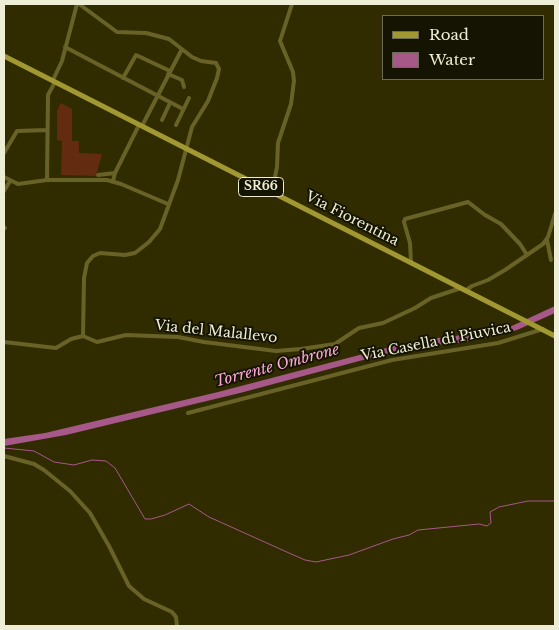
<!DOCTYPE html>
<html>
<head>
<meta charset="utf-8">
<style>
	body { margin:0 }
	#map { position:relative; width:559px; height:630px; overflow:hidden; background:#302c00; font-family:"Libre Baskerville",serif }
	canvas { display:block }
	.frame { position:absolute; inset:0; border:5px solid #eeedd5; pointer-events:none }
	.legend { position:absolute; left:382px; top:15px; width:162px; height:65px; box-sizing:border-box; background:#151403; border:1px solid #6c6b57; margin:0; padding:6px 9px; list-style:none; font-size:15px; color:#eeedd5 }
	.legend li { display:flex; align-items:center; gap:10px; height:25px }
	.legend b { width:25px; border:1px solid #6c6b57 }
</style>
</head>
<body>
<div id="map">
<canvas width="559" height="630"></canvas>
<div class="frame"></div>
<ul class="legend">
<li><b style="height:6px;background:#a19832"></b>Road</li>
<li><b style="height:14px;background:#a65888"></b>Water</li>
</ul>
</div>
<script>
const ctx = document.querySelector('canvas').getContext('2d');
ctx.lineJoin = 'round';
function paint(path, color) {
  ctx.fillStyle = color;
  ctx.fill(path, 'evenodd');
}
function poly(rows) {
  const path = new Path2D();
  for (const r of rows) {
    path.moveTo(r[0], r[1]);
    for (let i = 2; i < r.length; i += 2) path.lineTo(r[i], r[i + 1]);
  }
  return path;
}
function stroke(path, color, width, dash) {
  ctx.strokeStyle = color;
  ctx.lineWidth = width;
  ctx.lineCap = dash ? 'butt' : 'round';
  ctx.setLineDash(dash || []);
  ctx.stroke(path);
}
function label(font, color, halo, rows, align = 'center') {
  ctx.font = font + ' "Libre Baskerville",serif';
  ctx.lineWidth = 4;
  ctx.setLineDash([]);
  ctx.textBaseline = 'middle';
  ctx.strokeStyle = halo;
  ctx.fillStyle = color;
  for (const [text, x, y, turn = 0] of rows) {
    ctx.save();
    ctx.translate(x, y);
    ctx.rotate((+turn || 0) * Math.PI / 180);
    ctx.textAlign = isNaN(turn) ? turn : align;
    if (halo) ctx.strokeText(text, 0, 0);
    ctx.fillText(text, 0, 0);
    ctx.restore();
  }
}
paint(poly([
	[61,103,72,109,72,141,79,141,79,153,102,154,96,176,61,175,62,141,57,140,57,110]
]), '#632b10');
paint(poly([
	[555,306,555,313,517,330,498,335,459,343,420,346,389,353,240,393,66,435,4,446,4,439,45,433,218,392,390,347,430,339,503,330]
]), '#a65888');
stroke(poly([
	[4,448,34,451,54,462,74,465,92,460,106,461,115,468,145,519,151,519,165,515,189,504,209,517,289,553,305,560,316,562,349,555,393,539,409,535,418,530,479,524,487,526,491,523,490,512,499,507,528,501,555,501]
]), '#a65888', 1);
stroke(poly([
	[79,4,117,32,146,33,169,39,192,57,201,61,216,63,219,69,217,78,208,101,192,127,178,180,160,229,149,242,135,253,125,255,100,253,93,256,87,263,84,278,83,336,97,342,126,335,178,337,204,342,276,351,301,349,335,344,359,328,383,323,415,308,431,298,461,288],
	[65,47,183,109],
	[168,74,182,80,184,87],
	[123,78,136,55,170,71],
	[53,80,62,61,77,4],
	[162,120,170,103],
	[176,125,189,98],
	[142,126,182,49],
	[4,153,17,131,47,130],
	[98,175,115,173],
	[4,177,18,184,47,180,107,180,121,184,168,204],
	[47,180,48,95,55,82],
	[113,181,115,173,139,125],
	[4,191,10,181],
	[272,192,277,167,278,143,291,104,294,81,293,72,280,41,292,4],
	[4,227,5,228],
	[547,240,551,260],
	[411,262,410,243,404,222,405,219,468,202,485,215,501,224,520,244,527,255],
	[465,291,472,286,488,280,505,270,543,244,548,237,555,214],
	[4,342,56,348,71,339,83,336],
	[188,413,392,360,498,343,543,329],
	[4,456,34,464,44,470,70,491,90,513,109,546,129,586,144,599,172,612,176,617,177,626]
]), '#686227', 4);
stroke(poly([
	[4,56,555,336]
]), '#a19832', 5);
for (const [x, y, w] of [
	[261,187,45]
]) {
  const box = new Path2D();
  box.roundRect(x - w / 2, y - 9.5, w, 19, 4);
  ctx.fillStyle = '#151403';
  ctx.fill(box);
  stroke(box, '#eeedd5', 1);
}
label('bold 12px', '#eeedd5', null, [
	["SR66",261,187]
]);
label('14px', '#eeedd5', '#151403', [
	["Via Fiorentina",352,219,27],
	["Via del Malallevo",216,332,6],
	["Via Casella di Piuvica",436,342,-11]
]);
label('italic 15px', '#fda7d9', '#151403', [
	["Torrente Ombrone",277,366,-15]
]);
</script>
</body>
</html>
